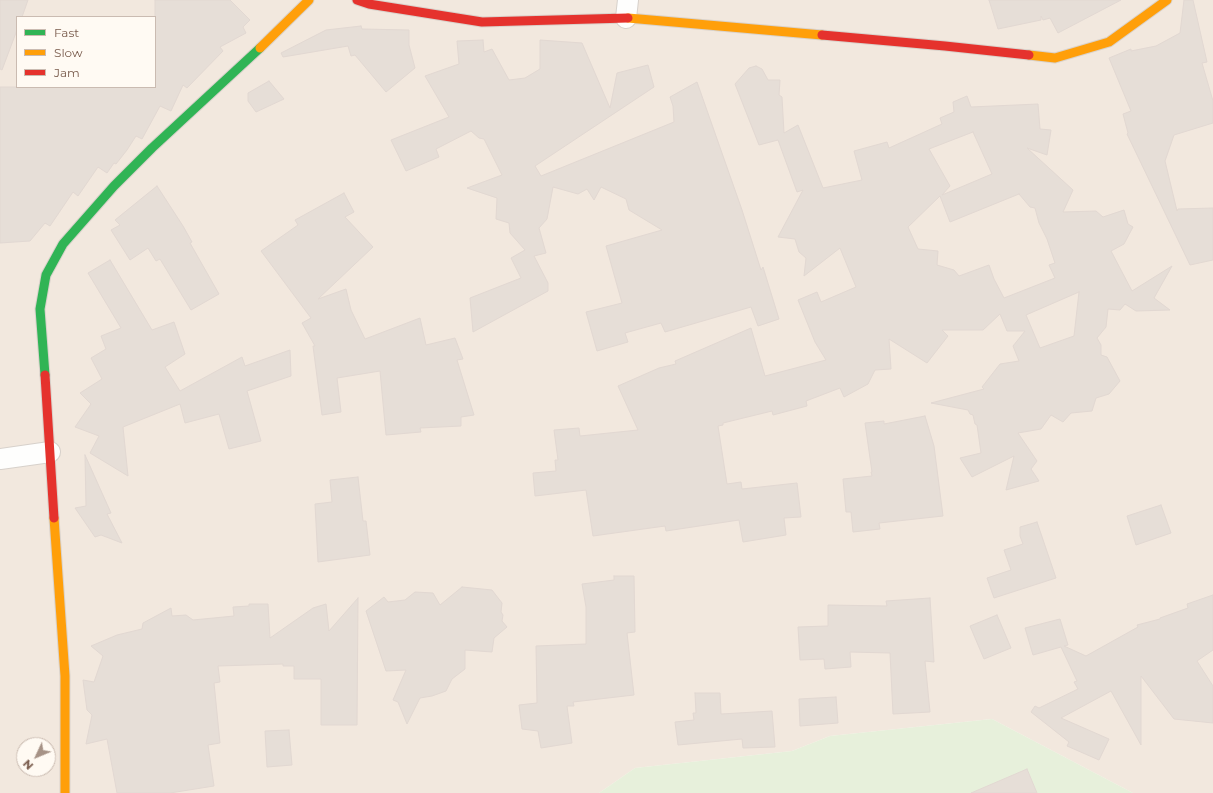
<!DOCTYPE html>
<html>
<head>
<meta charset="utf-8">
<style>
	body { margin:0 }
	#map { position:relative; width:1213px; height:793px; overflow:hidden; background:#f9f5f0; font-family:Montserrat,sans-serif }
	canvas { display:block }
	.legend { position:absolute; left:16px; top:16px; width:140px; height:72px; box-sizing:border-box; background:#fffaf3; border:1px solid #cabbb1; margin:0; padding:5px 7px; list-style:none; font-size:12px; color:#7a5c4d }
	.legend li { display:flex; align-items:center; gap:8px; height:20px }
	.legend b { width:20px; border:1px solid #cabbb1 }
	.north { position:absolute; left:16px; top:737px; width:40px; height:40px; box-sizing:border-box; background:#fffaf3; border:1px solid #cabbb1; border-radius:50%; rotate:226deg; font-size:11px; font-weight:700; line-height:16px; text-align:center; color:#7a5c4d }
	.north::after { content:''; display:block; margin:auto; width:14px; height:18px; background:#a69286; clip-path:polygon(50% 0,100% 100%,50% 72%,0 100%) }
</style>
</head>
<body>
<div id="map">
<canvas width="1213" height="793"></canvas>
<ul class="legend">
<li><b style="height:5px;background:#30b455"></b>Fast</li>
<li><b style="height:5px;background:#ff9f0a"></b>Slow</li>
<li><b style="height:5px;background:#e5322d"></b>Jam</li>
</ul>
<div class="north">N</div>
</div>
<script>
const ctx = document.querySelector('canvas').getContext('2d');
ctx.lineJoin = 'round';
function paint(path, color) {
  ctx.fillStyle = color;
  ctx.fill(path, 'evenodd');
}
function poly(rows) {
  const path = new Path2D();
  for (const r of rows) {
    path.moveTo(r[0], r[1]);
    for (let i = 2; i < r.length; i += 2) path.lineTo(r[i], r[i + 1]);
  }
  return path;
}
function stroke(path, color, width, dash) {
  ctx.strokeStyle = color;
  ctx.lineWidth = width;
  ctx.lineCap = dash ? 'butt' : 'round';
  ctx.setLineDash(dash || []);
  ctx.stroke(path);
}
paint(poly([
	[0,0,1213,0,1213,793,1133,793,992,719,830,736,792,751,635,768,599,793,0,793],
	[17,17,155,17,155,87,17,87],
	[24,745,48,745,48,769,24,769]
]), '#f2e8de');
paint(poly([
	[992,719,1133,793,599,793,635,768,792,751,830,736]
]), '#e7f0db');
const building = poly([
	[0,0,28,0,22,17,17,17,17,30,2,70,0,69,0,0],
	[155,0,230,0,250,20,243,27,246,33,220,47,223,51,187,88,183,85,171,111,160,106,142,139,136,136,127,150,116,164,114,163,107,173,98,167,78,196,73,192,50,226,45,223,30,241,0,243,0,87,155,87,155,0],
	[989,0,1121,0,1058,33,1050,18,1043,20,1041,16,1041,20,998,29,989,0],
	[1184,0,1193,0,1207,62,1202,63,1213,101,1213,123,1174,135,1165,161,1177,211,1178,209,1213,208,1213,260,1190,265,1127,134,1128,133,1123,114,1131,111,1109,58,1131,49,1131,51,1156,46,1180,33,1184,0],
	[361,26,362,29,409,30,409,45,415,68,386,92,355,55,351,56,348,46,283,57,281,53,326,30,361,26],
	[483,40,484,52,492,49,509,80,525,78,540,69,540,40,582,43,610,108,617,73,648,65,654,87,535,166,541,176,674,122,673,106,670,97,697,82,742,210,761,270,763,267,779,319,758,326,751,307,665,332,661,323,625,333,628,342,597,351,586,312,622,303,606,246,662,230,629,210,626,199,601,187,594,200,587,189,578,194,553,187,547,219,539,228,546,253,534,256,548,283,548,291,473,332,470,298,521,278,511,258,525,250,510,233,509,223,496,219,497,198,467,188,502,175,484,139,479,138,471,131,436,149,439,157,406,171,391,140,449,117,425,76,459,64,457,41,483,40],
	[756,66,762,69,768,80,780,80,779,95,782,97,784,133,798,125,823,188,862,180,854,151,887,142,889,148,942,124,940,118,954,112,953,102,967,96,971,107,1038,104,1040,129,1051,130,1047,155,1027,148,1073,190,1063,212,1096,211,1103,217,1124,210,1128,224,1133,227,1124,244,1111,251,1132,291,1172,266,1154,298,1170,310,1136,311,1125,304,1120,310,1108,309,1106,327,1097,338,1101,345,1101,355,1107,357,1120,381,1109,394,1096,398,1092,411,1071,413,1063,422,1051,415,1041,429,1018,433,1037,461,1031,469,1039,481,1006,490,1014,456,972,477,960,458,981,453,977,425,975,424,973,415,970,414,968,410,931,403,984,389,982,387,1000,364,1019,361,1013,346,1025,331,1007,331,1000,314,983,330,942,330,948,336,927,363,889,339,891,369,875,370,868,384,844,397,840,388,806,401,807,406,773,415,772,411,723,423,723,425,718,426,727,484,741,482,742,489,797,483,801,517,784,518,786,535,743,542,739,520,666,531,665,526,593,536,586,490,535,496,533,473,556,471,555,460,558,460,554,430,579,428,580,436,638,430,618,386,659,368,676,364,675,361,751,328,765,376,826,360,815,342,798,300,817,292,821,302,856,287,840,248,804,276,806,258,799,252,795,239,778,237,803,190,797,192,778,140,759,145,735,84,749,68,756,66],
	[973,132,992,174,942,195,950,186,929,149,973,132],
	[1019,194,1030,207,1035,208,1039,223,1047,239,1055,263,1049,265,1055,278,1004,298,994,279,989,265,959,276,954,270,937,265,938,251,918,249,908,227,940,196,950,222,1019,194],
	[1079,292,1074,336,1040,348,1026,315,1079,292],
	[269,81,284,99,256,112,248,101,248,93,269,81],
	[157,186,183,226,192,242,190,243,219,294,191,310,160,259,156,261,148,248,130,260,111,230,120,225,115,220,157,186],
	[344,193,354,212,345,217,373,247,318,299,346,289,351,310,365,339,420,318,426,345,455,338,463,359,457,360,474,415,461,417,461,426,420,428,421,432,386,435,380,371,337,378,341,412,322,415,313,346,315,346,302,323,311,318,261,251,298,225,295,220,344,193],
	[110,260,152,330,174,322,185,354,165,367,180,391,242,357,245,366,290,350,291,376,247,391,261,441,229,449,219,414,185,423,180,404,123,427,128,476,90,453,99,436,75,427,91,404,80,393,102,379,91,358,106,349,101,336,121,328,88,273,110,260],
	[925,416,934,446,943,516,879,523,880,529,853,532,851,512,846,512,843,479,872,476,871,472,872,472,865,423,884,421,884,424,925,416],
	[85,455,111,513,107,514,122,543,101,535,95,537,75,508,86,506,85,455],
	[358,477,363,521,366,521,370,555,318,562,315,504,332,502,330,480,358,477],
	[1161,505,1171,533,1136,545,1127,516,1161,505],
	[1037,522,1056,578,994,598,987,578,1011,570,1004,550,1023,544,1020,536,1020,527,1037,522],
	[614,576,634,576,635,632,627,633,634,695,573,702,574,706,567,706,572,743,541,748,538,731,522,729,519,705,537,703,536,646,586,644,586,607,582,584,614,580,614,576],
	[462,587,492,590,502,603,501,612,503,615,502,621,507,627,494,638,492,652,465,650,465,669,452,679,446,691,432,696,420,698,407,724,398,702,393,700,406,670,386,671,366,611,384,597,388,602,405,600,415,592,433,593,440,605,462,587],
	[1213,595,1213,650,1197,661,1213,686,1213,723,1174,719,1141,676,1141,745,1111,691,1061,718,1109,739,1099,760,1067,746,1069,742,1031,712,1035,706,1039,708,1078,689,1074,682,1077,681,1061,647,1033,655,1025,628,1060,619,1068,645,1064,646,1086,656,1138,627,1137,625,1160,619,1160,618,1188,608,1187,604,1213,595],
	[358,598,357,725,321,725,321,679,294,679,294,666,283,666,283,664,218,666,220,682,214,683,220,743,208,745,214,786,170,793,117,793,107,739,86,744,92,715,87,710,83,680,94,682,103,656,91,646,117,635,142,629,143,623,171,608,172,616,186,615,193,620,234,616,233,607,249,606,249,604,268,604,270,638,313,608,326,604,329,631,358,598],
	[930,598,934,662,925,661,930,712,893,714,890,653,850,652,851,667,825,669,824,659,800,660,798,627,828,626,828,605,887,606,886,601,930,598],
	[997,615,1011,648,984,659,970,626,997,615],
	[695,693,720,693,721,714,772,711,775,747,743,748,742,739,678,745,675,722,694,720,693,713,696,713,695,693],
	[836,697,838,723,800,726,799,699,836,697],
	[289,730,292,765,267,767,265,731,289,730],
	[1027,769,1037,793,971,793,1027,769]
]);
paint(building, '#e6ded7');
stroke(building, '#e2d8d2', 1);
const street = poly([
	[626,18,628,0],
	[0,459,50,452]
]);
const fast = poly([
	[45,375,40,309,46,275,63,244,114,186,152,148,260,48]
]);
const slow = poly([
	[628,18,822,35],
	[260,48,309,0],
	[1029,55,1055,58,1109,42,1167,0],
	[54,518,65,676,65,793]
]);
const jam = poly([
	[357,0,369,4,482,22,628,18],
	[822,35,945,46,1029,55],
	[45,375,54,518]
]);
stroke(street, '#d7d1cb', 22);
stroke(fast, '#d9d2cb', 11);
stroke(slow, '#d9d2cb', 11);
stroke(jam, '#d9d2cb', 11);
stroke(street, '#fefefd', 20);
stroke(fast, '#30b455', 9);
stroke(slow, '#ff9f0a', 9);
stroke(jam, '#e5322d', 9);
</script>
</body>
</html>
